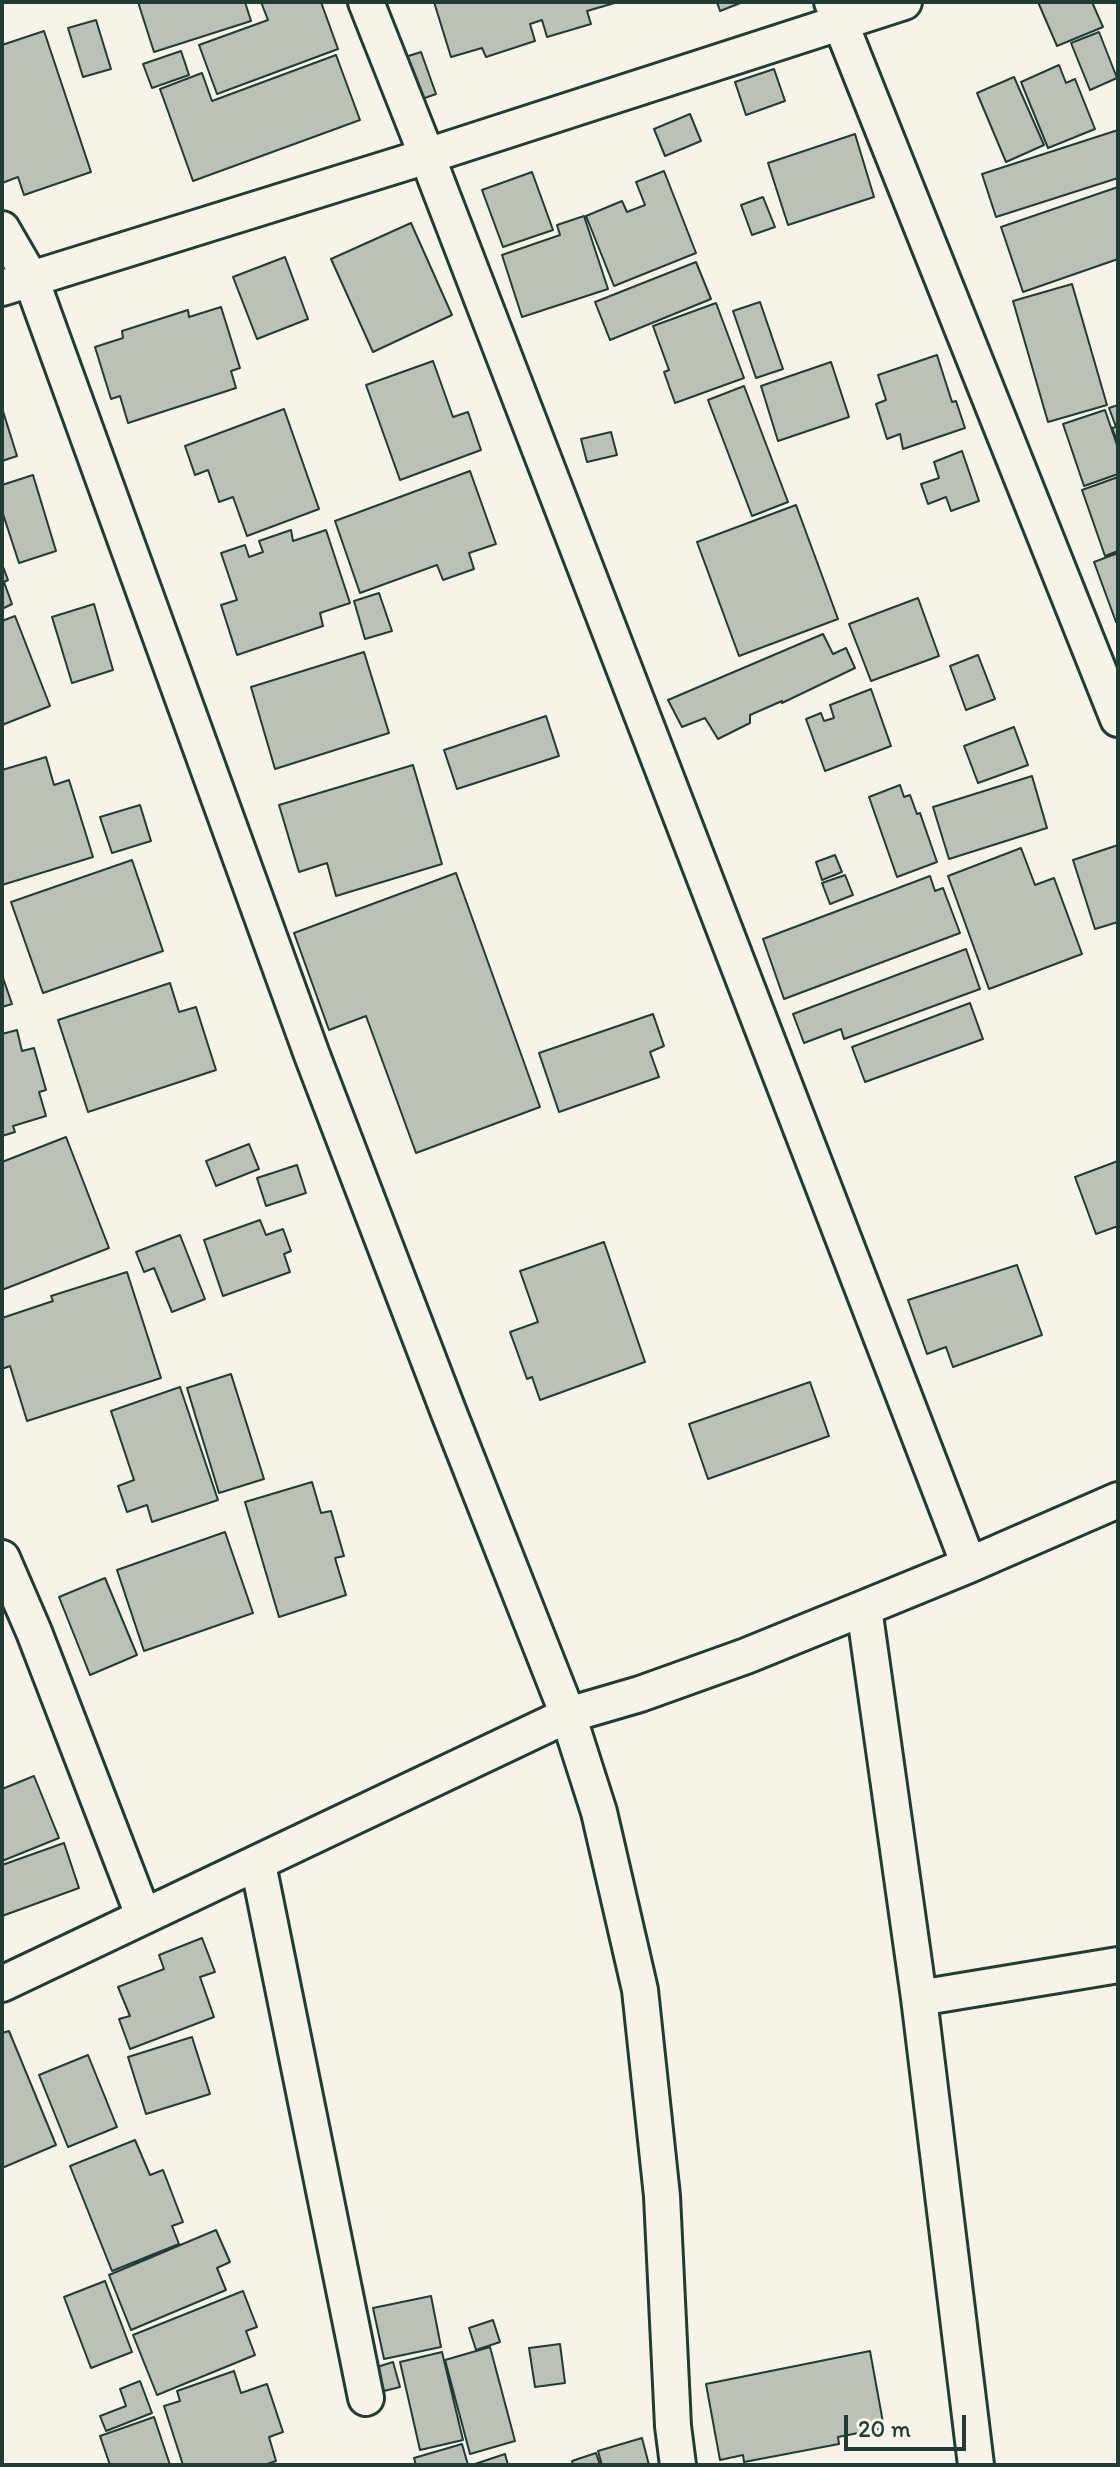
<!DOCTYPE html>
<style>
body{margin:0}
#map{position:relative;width:1120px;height:2467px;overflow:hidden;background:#f7f3e8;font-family:Itim,sans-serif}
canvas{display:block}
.frame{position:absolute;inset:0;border:4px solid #1f3d34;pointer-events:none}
.scale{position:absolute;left:844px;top:2415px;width:122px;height:36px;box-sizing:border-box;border:4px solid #1f3d34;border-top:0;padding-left:10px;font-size:24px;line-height:28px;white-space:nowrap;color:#1f3d34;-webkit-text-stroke:6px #f7f3e8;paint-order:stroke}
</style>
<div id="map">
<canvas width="1120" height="2467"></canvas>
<div class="frame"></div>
<div class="scale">20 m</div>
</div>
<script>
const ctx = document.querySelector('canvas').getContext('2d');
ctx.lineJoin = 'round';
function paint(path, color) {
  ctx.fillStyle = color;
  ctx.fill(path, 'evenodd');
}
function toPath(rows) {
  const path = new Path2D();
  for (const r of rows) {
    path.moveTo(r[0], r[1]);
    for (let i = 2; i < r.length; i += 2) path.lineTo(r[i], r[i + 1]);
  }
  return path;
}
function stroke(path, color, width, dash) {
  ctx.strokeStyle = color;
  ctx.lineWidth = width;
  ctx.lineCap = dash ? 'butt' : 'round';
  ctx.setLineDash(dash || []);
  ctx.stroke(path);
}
const building = toPath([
 [138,2,245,2,251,21,154,52,138,2],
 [261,2,321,2,338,49,217,94,199,45,268,20,261,2],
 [434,2,618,2,587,11,591,24,547,37,542,20,530,24,535,41,486,57,482,48,451,57,434,2],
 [717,2,743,2,720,11,717,2],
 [1038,2,1092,2,1103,27,1057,46,1038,2],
 [96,20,111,69,83,77,68,28,96,20],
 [44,31,91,172,24,195,18,177,2,183,2,45,44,31],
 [1099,32,1117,78,1090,90,1071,43,1099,32],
 [181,51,189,75,152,88,143,64,181,51],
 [421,52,436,94,411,103,396,60,421,52],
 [336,55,360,120,193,181,160,89,202,73,212,101,336,55],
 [1059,65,1066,83,1075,79,1095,129,1048,148,1021,82,1059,65],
 [774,69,785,101,746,115,735,82,774,69],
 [1014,77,1044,145,1006,162,977,93,1014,77],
 [690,114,701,141,665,156,654,129,690,114],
 [1118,130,1118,178,996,217,982,174,1118,130],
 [855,134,874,197,788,225,768,163,855,134],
 [664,171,696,253,614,286,586,216,622,201,627,212,645,205,636,182,664,171],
 [532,172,553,230,503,247,482,190,532,172],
 [1118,187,1118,259,1023,292,1001,227,1118,187],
 [763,197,775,227,752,235,741,205,763,197],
 [584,216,608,289,522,317,502,255,560,235,557,225,584,216],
 [411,223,452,315,373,352,331,259,411,223],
 [285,257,308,319,257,339,233,277,285,257],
 [696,262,711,299,610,340,595,302,696,262],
 [1072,284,1107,405,1048,422,1013,301,1072,284],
 [760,302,783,369,756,378,733,311,760,302],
 [716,303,744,378,675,403,664,372,669,370,653,326,716,303],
 [221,307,240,368,231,371,236,388,128,423,120,396,111,399,95,347,123,338,122,331,188,310,189,317,221,307],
 [937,355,952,402,956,401,965,428,903,449,900,434,887,439,876,404,886,400,878,375,937,355],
 [433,361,453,417,468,412,481,450,400,480,366,385,433,361],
 [831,362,849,417,778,441,761,386,831,362],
 [744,386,788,502,752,516,708,400,744,386],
 [1118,405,1118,443,1112,428,1116,427,1109,408,1118,405],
 [2,408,17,456,2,461,2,408],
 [284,409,319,509,247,536,233,497,219,502,208,470,195,475,185,446,284,409],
 [1105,410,1118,448,1118,474,1084,486,1063,424,1105,410],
 [611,432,617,455,587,462,581,439,611,432],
 [962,451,979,501,951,511,946,497,928,504,921,484,939,478,934,462,962,451],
 [470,471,496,544,469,553,474,569,443,580,437,565,360,593,335,521,470,471],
 [33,475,56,551,19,563,2,511,2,485,33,475],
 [1118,477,1118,551,1105,556,1082,490,1118,477],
 [796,505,838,619,739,656,697,542,796,505],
 [291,530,293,541,326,530,350,603,320,613,323,626,237,655,221,605,237,600,221,553,245,545,249,557,263,552,259,541,291,530],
 [1118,553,1118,621,1116,622,1094,562,1118,553],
 [2,564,8,580,4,582,12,604,2,609,2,564],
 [379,593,392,631,365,639,354,601,379,593],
 [918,598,939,656,871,681,849,624,918,598],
 [94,604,113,670,72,683,52,617,94,604],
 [15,616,50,706,2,725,2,621,15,616],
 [823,634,833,654,846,648,855,668,782,703,782,701,750,715,750,723,718,739,705,718,682,727,668,700,823,634],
 [364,652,389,733,275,769,251,687,364,652],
 [978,655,995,699,966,710,950,666,978,655],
 [871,689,891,746,825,771,806,719,821,713,824,721,834,718,830,705,871,689],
 [546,716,559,756,457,789,444,750,546,716],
 [1014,727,1028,765,978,783,964,746,1014,727],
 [46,757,54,785,69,780,93,857,2,885,2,770,46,757],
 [413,765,442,864,336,896,327,863,299,872,279,805,413,765],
 [1032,776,1047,828,949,859,933,807,1032,776],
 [900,785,904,797,910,795,917,814,920,813,937,862,897,877,869,797,900,785],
 [140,805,151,841,112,853,100,817,140,805],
 [1118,845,1118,922,1095,929,1073,860,1118,845],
 [1021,848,1035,885,1054,878,1082,954,989,989,948,876,1021,848],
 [835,855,842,872,822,880,816,862,835,855],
 [132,860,163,951,43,993,11,902,132,860],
 [456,873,540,1107,416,1153,366,1016,329,1030,294,933,456,873],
 [845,875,853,895,830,904,822,883,845,875],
 [930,876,935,891,943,888,960,933,784,999,763,939,930,876],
 [966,949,980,989,844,1039,841,1029,804,1043,793,1014,966,949],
 [2,975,12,1004,2,1007,2,975],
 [170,983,179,1012,196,1007,216,1070,88,1112,58,1020,170,983],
 [970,1003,983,1039,865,1082,852,1047,970,1003],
 [653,1014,664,1046,650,1052,659,1077,559,1112,539,1053,653,1014],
 [17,1030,22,1051,34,1048,46,1090,39,1092,46,1116,13,1126,15,1132,2,1136,2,1034,17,1030],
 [66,1137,109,1248,2,1290,2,1162,66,1137],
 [249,1144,259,1169,216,1186,206,1161,249,1144],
 [1118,1161,1118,1226,1096,1234,1075,1177,1118,1161],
 [297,1165,306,1193,266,1206,257,1178,297,1165],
 [260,1220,266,1235,283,1229,291,1251,284,1254,290,1272,223,1296,204,1240,260,1220],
 [180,1235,205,1299,172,1312,154,1268,144,1272,136,1252,180,1235],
 [604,1242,645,1362,540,1400,532,1377,527,1379,510,1332,538,1322,520,1271,604,1242],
 [1017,1265,1042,1335,953,1367,946,1347,927,1354,908,1300,1017,1265],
 [127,1272,161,1378,27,1421,10,1366,2,1369,2,1318,53,1301,51,1296,127,1272],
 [231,1374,264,1479,219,1493,187,1388,231,1374],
 [810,1382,829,1436,708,1479,689,1424,810,1382],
 [180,1387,218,1500,152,1522,147,1505,127,1512,118,1486,134,1480,111,1411,180,1387],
 [312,1482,321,1513,331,1511,344,1556,335,1558,346,1595,279,1617,245,1502,312,1482],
 [225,1532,253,1613,144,1651,117,1570,225,1532],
 [105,1578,137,1655,90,1675,59,1597,105,1578],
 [34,1776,59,1838,2,1861,2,1789,34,1776],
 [64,1843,79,1888,2,1916,2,1865,64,1843],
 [202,1938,215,1972,200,1977,214,2017,130,2049,119,2019,130,2016,118,1987,164,1969,159,1955,202,1938],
 [9,2031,56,2145,2,2168,2,2033,9,2031],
 [192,2037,210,2094,146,2114,128,2057,192,2037],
 [88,2055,117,2127,68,2147,39,2075,88,2055],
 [135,2140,150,2175,163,2170,183,2222,172,2226,179,2244,112,2271,70,2166,135,2140],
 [216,2230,230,2262,217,2268,226,2290,131,2330,109,2275,216,2230],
 [105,2281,132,2352,91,2368,64,2297,105,2281],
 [243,2291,257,2327,246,2331,255,2355,157,2395,133,2335,243,2291],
 [431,2296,441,2347,384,2359,373,2308,431,2296],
 [493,2320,500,2342,476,2350,469,2328,493,2320],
 [560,2344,565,2383,535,2387,529,2348,560,2344],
 [490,2347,515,2441,470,2454,445,2360,490,2347],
 [870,2351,884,2428,838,2437,839,2444,744,2462,743,2455,720,2460,706,2384,870,2351],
 [442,2352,463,2440,420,2450,400,2362,442,2352],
 [393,2362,400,2387,384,2391,377,2367,393,2362],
 [234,2371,241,2393,267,2384,283,2432,269,2437,276,2461,264,2465,183,2465,164,2406,180,2401,177,2391,234,2371],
 [140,2381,152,2413,106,2431,100,2416,126,2406,120,2389,140,2381],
 [154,2417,170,2465,110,2465,100,2436,154,2417],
 [642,2438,649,2465,602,2465,598,2451,642,2438],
 [462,2444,468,2465,416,2465,414,2458,462,2444],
 [596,2453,600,2465,573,2465,572,2461,596,2453],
 [505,2454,508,2465,475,2465,475,2464,505,2454]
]);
paint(building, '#bbc1b6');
stroke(building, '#1f3d34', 2);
const minor = toPath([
 [366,2,427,156,969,1565,864,1608,919,1998,976,2465],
 [832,2,1118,719],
 [2,229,31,279,312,1055,449,1413,568,1715,599,1812,640,1990,662,2196,673,2426,678,2465],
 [2,288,427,156,904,2],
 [2,1558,34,1632,143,1915],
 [969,1565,1118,1500],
 [258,1864,366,2398],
 [2,1984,568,1715,640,1694,746,1656,864,1608],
 [919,1998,1118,1965]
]);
stroke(minor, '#1f3d34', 40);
stroke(minor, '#f7f3e8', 34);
</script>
